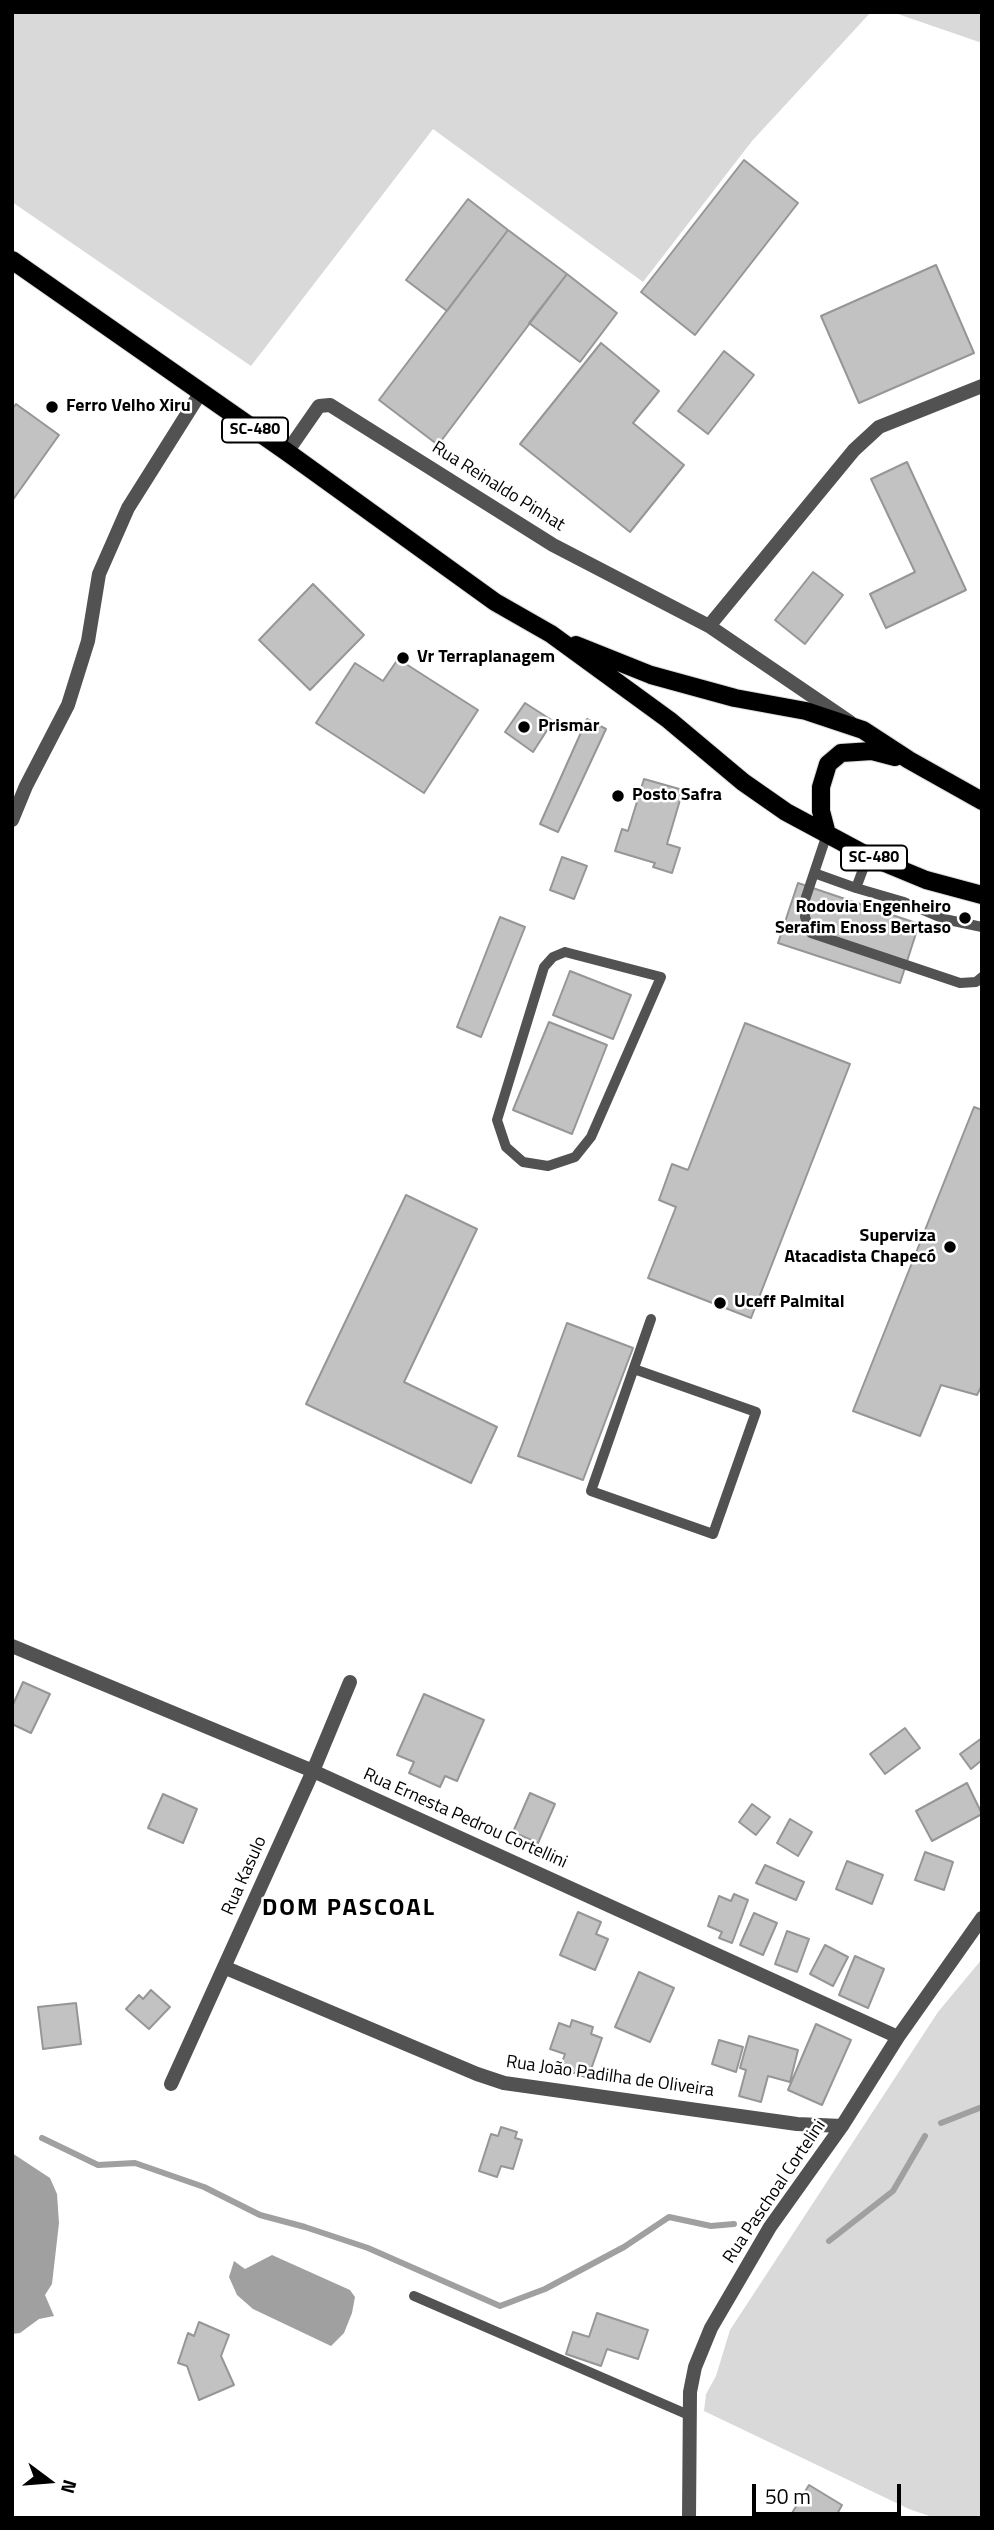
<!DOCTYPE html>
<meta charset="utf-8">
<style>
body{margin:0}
#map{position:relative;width:994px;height:2530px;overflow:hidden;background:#fff;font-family:"Titillium Web",sans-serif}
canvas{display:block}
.frame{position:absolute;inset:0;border:14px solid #000;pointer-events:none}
.north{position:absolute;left:14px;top:2446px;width:70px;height:70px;-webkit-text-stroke:5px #fff;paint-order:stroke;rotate:106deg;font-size:19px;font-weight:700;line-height:28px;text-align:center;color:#000}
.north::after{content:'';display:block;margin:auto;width:24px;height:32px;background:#000;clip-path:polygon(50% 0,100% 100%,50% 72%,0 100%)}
.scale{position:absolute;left:752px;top:2484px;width:149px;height:32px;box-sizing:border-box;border:4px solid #000;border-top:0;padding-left:9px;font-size:21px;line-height:24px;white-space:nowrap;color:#000;-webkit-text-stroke:5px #fff;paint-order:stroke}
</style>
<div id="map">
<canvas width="994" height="2530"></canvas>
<div class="frame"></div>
<div class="north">N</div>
<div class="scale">50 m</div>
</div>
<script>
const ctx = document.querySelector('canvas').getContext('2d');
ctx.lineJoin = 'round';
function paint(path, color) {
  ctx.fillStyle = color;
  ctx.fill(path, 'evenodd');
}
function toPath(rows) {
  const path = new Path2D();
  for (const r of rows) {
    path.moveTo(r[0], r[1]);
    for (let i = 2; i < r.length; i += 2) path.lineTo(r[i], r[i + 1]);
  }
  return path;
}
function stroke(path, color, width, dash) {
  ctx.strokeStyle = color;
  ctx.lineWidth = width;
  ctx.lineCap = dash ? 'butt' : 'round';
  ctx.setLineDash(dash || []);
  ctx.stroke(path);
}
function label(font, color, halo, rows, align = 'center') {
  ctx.font = font + ' "Titillium Web",sans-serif';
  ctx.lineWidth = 5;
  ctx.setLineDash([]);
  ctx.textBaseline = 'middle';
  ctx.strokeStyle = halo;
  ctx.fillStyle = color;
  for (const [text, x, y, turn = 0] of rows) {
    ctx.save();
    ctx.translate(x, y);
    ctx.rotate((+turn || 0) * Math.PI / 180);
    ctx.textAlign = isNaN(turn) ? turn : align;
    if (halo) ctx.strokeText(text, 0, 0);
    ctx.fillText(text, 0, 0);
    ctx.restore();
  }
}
paint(toPath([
 [12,12,871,12,752,141,643,282,433,129,251,366,12,202],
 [892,12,982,12,982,43],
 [982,1959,982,2518,935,2518,909,2509,704,2411,706,2394,716,2376,730,2330,938,2012]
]), '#d9d9d9');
paint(toPath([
 [12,2153,50,2178,57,2194,59,2223,52,2284,45,2295,54,2316,39,2319,20,2333,12,2334],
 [272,2255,350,2290,355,2297,352,2313,344,2333,331,2346,253,2309,237,2295,229,2277,234,2261,245,2269]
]), '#a0a0a0');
stroke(toPath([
 [941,2123,982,2107],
 [42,2138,98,2165,135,2163,204,2187,260,2215,305,2227,368,2248,500,2306,545,2289,624,2247,669,2217,711,2226,734,2224],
 [829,2241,893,2191,925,2136]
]), '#a0a0a0', 6);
const building = toPath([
 [744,160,798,203,695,335,641,292,744,160],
 [468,199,508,230,447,311,406,280,468,199],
 [508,230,567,274,438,445,379,400,508,230],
 [936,265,974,353,859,403,821,316,936,265],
 [567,274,617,313,580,362,529,323,567,274],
 [601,343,659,391,633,423,684,465,630,532,520,444,601,343],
 [724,351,754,375,708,434,678,411,724,351],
 [16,404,59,435,12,501,12,409,16,404],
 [907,462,966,590,886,628,870,594,915,572,871,479,907,462],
 [813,572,843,595,805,644,775,620,813,572],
 [313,584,364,635,310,690,259,640,313,584],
 [398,659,478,710,424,793,316,723,355,663,383,681,398,659],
 [525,703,553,721,533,752,505,732,525,703],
 [587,719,606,729,558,832,540,824,587,719],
 [644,779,683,790,667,844,680,848,672,873,653,867,655,863,615,851,622,829,628,831,644,779],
 [562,857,587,866,574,899,550,890,562,857],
 [798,883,919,924,900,983,778,943,798,883],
 [500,917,525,927,481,1037,457,1027,500,917],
 [570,971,631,995,613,1039,553,1015,570,971],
 [549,1022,607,1045,572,1134,513,1110,549,1022],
 [745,1023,850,1064,751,1318,648,1278,676,1207,659,1200,672,1164,688,1170,745,1023],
 [974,1107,982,1110,982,1385,977,1395,941,1385,920,1436,853,1411,974,1107],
 [406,1195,477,1229,404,1382,497,1427,471,1483,306,1404,406,1195],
 [567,1323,633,1348,583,1480,518,1456,567,1323],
 [23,1682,50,1694,31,1733,12,1724,12,1707,23,1682],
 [424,1694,484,1720,457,1781,445,1776,440,1787,409,1773,414,1762,397,1755,424,1694],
 [905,1728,920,1748,885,1774,870,1754,905,1728],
 [982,1738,982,1760,971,1769,960,1754,982,1738],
 [967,1783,982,1814,932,1841,916,1811,967,1783],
 [530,1793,555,1804,538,1843,513,1832,530,1793],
 [163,1794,197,1809,183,1843,148,1828,163,1794],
 [752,1804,770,1817,756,1835,739,1822,752,1804],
 [790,1819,812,1832,798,1856,777,1843,790,1819],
 [925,1852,953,1862,944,1890,915,1880,925,1852],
 [847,1861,883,1875,872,1904,836,1889,847,1861],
 [765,1865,804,1882,796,1900,756,1883,765,1865],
 [734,1894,748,1900,732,1943,719,1938,722,1932,708,1926,719,1896,731,1901,734,1894],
 [578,1912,601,1922,596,1934,608,1939,595,1970,560,1955,578,1912],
 [754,1913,777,1923,763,1955,740,1945,754,1913],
 [787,1931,809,1939,797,1972,775,1964,787,1931],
 [825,1945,848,1957,833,1986,810,1974,825,1945],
 [855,1956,884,1969,868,2008,839,1995,855,1956],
 [639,1972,674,1988,650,2042,615,2027,639,1972],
 [151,1990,170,2007,149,2029,126,2009,139,1995,143,1999,151,1990],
 [76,2003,81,2044,43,2049,38,2007,76,2003],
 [572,2020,593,2027,591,2034,602,2038,588,2078,560,2068,565,2054,550,2049,559,2023,570,2027,572,2020],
 [816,2024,851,2040,822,2105,788,2090,816,2024],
 [749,2036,798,2050,790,2082,768,2076,761,2102,739,2096,746,2070,740,2068,749,2036],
 [719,2040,743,2047,736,2072,712,2064,719,2040],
 [501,2127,517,2132,515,2138,522,2140,513,2169,501,2166,497,2177,479,2171,491,2134,498,2136,501,2127],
 [597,2313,648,2330,638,2359,607,2349,601,2366,566,2354,573,2332,589,2337,597,2313],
 [199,2322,229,2335,221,2356,234,2385,199,2400,187,2366,178,2363,188,2333,194,2336,199,2322],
 [809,2485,842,2505,835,2518,789,2518,809,2485]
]);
paint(building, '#c2c2c2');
stroke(building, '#969696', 2);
const primary = toPath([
 [12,260,287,452,495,602,551,634,669,720,743,782,786,812,868,856,926,880,982,895],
 [576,645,651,675,735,698,806,711,863,730,909,760,982,801],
 [827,834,821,811,821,787,828,764,841,753,872,751,895,757]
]);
stroke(primary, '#dbdbdb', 20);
stroke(toPath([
 [827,834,805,900,805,917,811,933,960,983,976,982,982,977],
 [868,856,856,888,904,902,944,919,982,927],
 [814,873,856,888],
 [565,952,661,977,591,1137,575,1157,548,1166,523,1162,506,1147,497,1120,544,967,553,957,565,952],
 [634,1369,756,1412,713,1534,591,1491,651,1319],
 [414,2296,691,2416]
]), '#525252', 10);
stroke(toPath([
 [287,452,319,406,330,405,553,545,709,626,850,722],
 [709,626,854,450,879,427,982,386],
 [12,820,26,786,68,705,88,641,99,574,128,508,201,392],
 [12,1646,313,1771,898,2037],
 [226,1968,477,2074,504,2083,797,2124,842,2126],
 [171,2084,313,1771,350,1682],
 [689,2518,690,2392,695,2367,711,2328,770,2227,842,2126,898,2037,982,1918]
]), '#525252', 14);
stroke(primary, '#000', 18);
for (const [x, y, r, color] of [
 [52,407,7,"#000"],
 [403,658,7,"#000"],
 [524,727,7,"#000"],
 [618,796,7,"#000"],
 [965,918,7,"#000"],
 [950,1247,7,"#000"],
 [720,1303,7,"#000"]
]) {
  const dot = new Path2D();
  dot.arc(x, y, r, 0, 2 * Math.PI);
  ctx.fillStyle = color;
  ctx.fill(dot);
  stroke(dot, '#fff', 2.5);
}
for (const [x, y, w] of [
 [255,430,66],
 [874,858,66]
]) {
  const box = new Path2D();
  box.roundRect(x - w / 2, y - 12.5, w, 25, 5);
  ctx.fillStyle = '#fff';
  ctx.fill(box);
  stroke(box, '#000', 2);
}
label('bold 16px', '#000', null, [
 ["SC-480",255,430],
 ["SC-480",874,858]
]);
label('bold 18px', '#000', '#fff', [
 ["Ferro Velho Xiru",66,407],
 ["Vr Terraplanagem",417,658],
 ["Prismar",538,727],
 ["Posto Safra",632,796],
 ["Rodovia Engenheiro",951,908,"right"],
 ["Serafim Enoss Bertaso",951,929,"right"],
 ["Superviza",936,1237,"right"],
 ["Atacadista Chapecó",936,1258,"right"],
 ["Uceff Palmital",734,1303]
], 'left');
label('18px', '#000', '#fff', [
 ["Rua Reinaldo Pinhat",498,487,32],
 ["Rua Ernesta Pedrou Cortellini",465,1819,24],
 ["Rua Kasulo",245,1876,-66],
 ["Rua João Padilha de Oliveira",610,2077,8],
 ["Rua Paschoal Cortelini",775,2192,-56]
]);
ctx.letterSpacing = '2px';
label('bold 24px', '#000', '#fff', [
 ["DOM PASCOAL",349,1909]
]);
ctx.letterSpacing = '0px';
</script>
